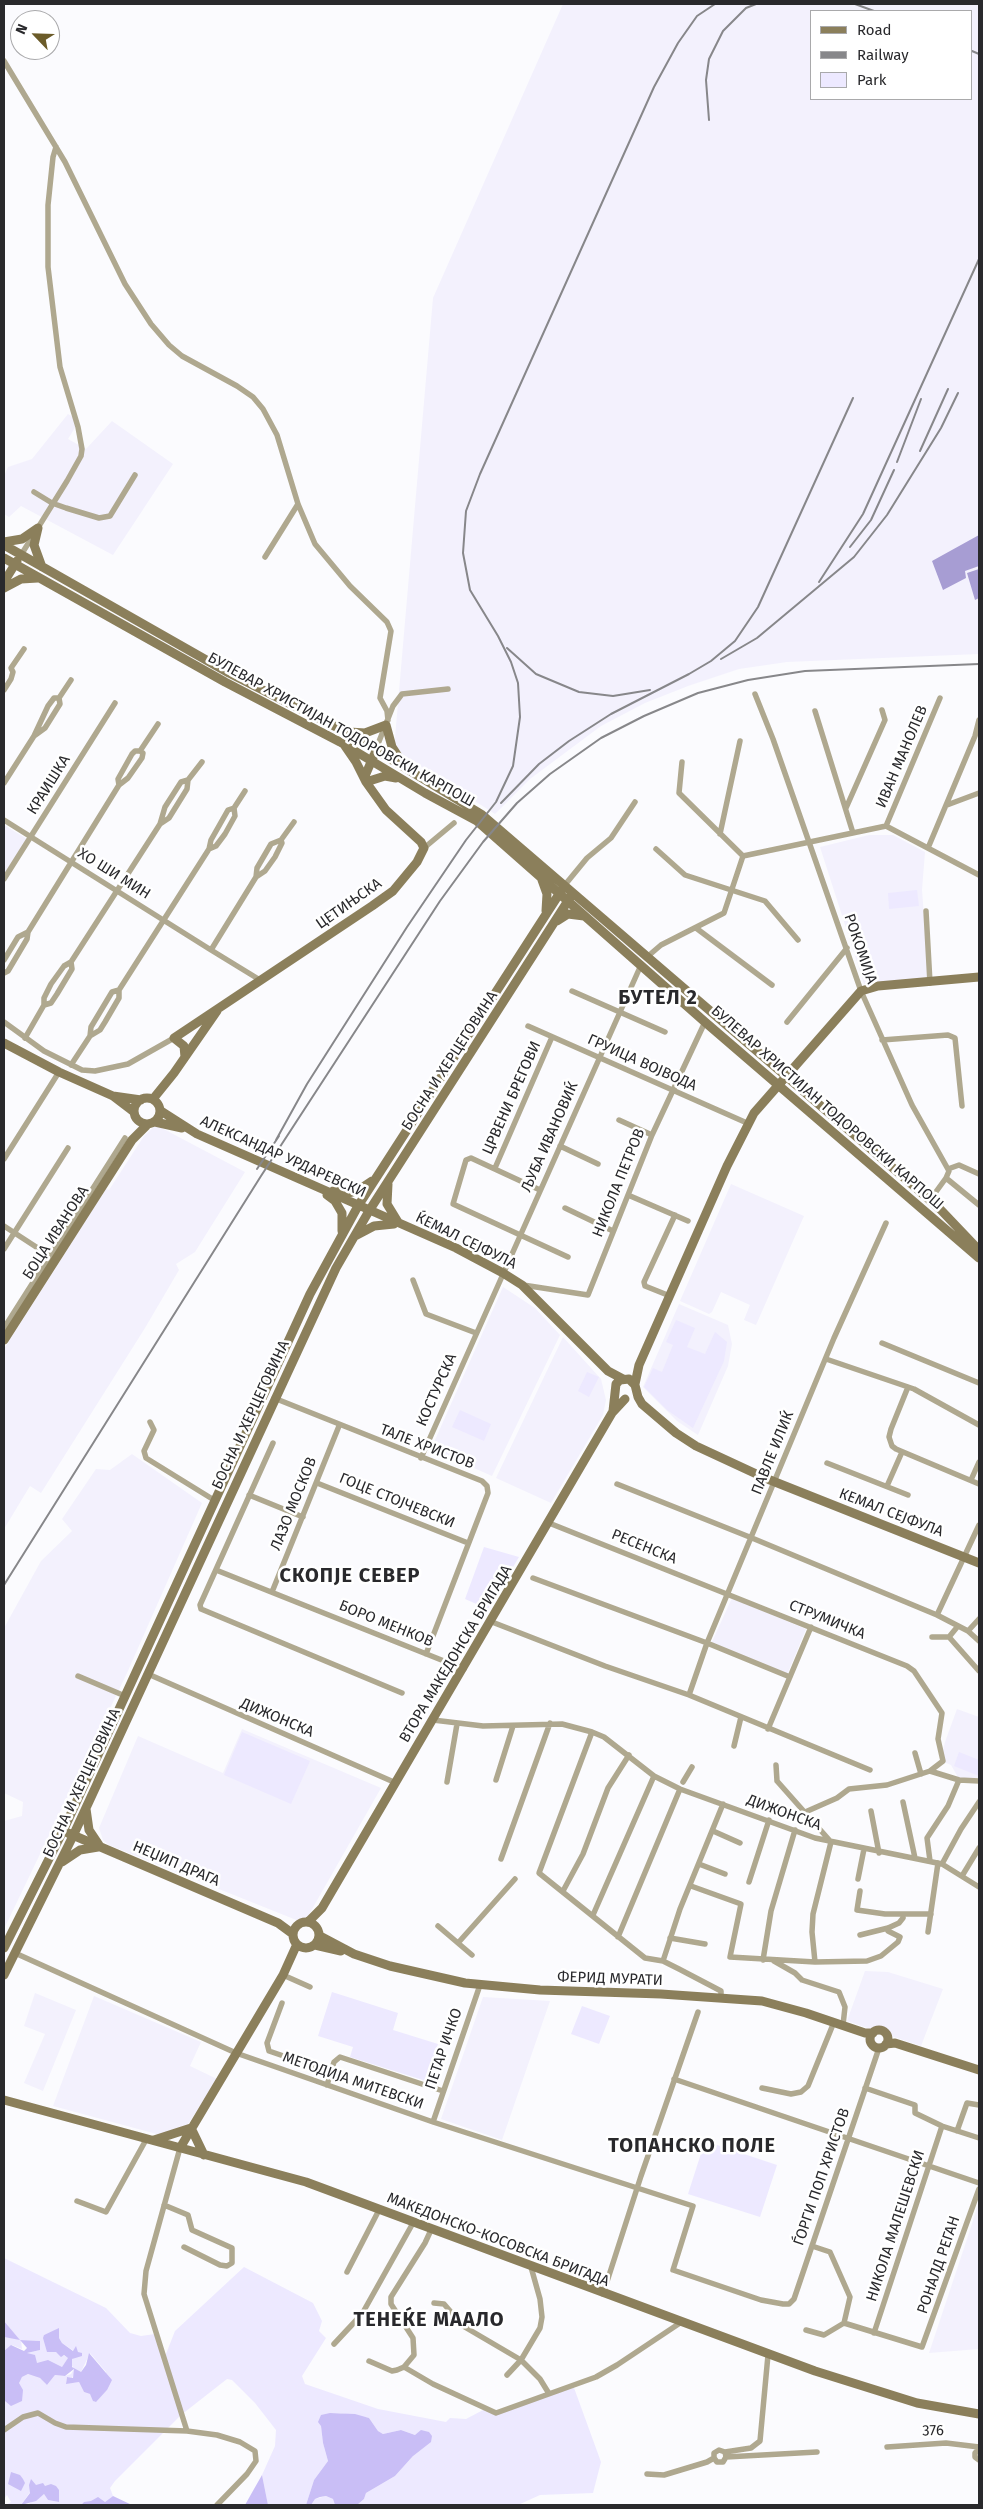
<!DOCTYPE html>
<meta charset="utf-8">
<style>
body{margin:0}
#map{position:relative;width:983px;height:2509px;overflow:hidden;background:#fbfbfe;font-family:"Fira Sans",sans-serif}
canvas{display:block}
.frame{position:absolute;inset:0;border:5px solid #29292c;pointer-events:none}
.legend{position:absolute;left:810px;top:10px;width:162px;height:90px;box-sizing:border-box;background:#fff;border:1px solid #a9a9ab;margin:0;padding:6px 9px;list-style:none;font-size:15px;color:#29292c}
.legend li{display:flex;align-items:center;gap:10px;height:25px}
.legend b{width:25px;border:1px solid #a9a9ab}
.north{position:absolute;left:10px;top:10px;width:50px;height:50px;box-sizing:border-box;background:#fff;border:1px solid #a9a9ab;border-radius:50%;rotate:294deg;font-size:14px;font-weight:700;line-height:20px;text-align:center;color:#29292c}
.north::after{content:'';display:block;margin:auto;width:18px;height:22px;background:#6b5b29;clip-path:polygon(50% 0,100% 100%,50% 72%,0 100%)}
</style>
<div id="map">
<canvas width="983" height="2509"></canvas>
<div class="frame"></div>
<ul class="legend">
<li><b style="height:6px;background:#8b7f5b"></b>Road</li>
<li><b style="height:6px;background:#87878a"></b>Railway</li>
<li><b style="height:14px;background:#ede9ff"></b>Park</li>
</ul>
<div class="north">N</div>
</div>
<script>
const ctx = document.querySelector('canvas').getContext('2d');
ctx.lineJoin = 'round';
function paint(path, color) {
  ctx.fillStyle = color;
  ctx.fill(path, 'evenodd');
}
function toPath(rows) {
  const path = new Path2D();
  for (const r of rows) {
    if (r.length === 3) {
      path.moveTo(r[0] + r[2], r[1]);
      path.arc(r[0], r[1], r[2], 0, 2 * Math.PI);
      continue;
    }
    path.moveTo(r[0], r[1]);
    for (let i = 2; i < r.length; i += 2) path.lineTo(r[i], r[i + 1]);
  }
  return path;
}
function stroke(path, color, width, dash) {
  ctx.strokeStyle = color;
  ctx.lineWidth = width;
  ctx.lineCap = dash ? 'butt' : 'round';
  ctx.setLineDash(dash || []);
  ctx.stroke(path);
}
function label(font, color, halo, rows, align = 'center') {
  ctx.font = font + ' "Fira Sans",sans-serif';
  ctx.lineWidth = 5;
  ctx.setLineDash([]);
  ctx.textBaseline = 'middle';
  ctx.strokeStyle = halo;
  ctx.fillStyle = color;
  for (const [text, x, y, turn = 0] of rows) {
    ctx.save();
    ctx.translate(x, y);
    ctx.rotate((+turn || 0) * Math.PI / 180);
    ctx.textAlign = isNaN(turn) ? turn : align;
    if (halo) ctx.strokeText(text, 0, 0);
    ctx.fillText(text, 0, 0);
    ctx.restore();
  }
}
paint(toPath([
 [563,4,979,4,979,654,787,662,739,669,688,686,645,703,601,726,530,779,495,814,394,749,433,298],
 [812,11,972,11,972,99,812,99],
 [68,414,79,421,68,439,86,449,112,421,173,464,113,555,21,506,9,517,4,514,4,476,8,467,32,459],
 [4,825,27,839,4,875],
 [869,835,893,835,925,852,922,890,929,980,864,984,820,847],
 [156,1125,245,1172,195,1252,176,1264,179,1270,145,1328,41,1493,30,1486,4,1529,4,1349,106,1189,109,1190,144,1136],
 [731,1184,804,1216,756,1325,744,1320,750,1305,721,1292,712,1312,709,1314,680,1301],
 [503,1287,535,1308,560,1335,492,1476,431,1449],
 [679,1304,728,1325,732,1344,728,1366,698,1435,677,1421,643,1387],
 [563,1337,601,1379,606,1400,603,1415,551,1503,496,1478],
 [132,1454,202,1503,127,1673,4,1929,4,1821,22,1816,23,1802,4,1793,4,1628,41,1561,72,1531,62,1519,96,1469,110,1470],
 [732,1598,806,1629,787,1675,711,1644],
 [957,1709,979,1717,979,1778,959,1779,951,1765,944,1762,942,1754,945,1742],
 [242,1729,381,1788,307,1918,299,1921,109,1845,103,1840,99,1828,138,1736,223,1773],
 [865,1971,888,1972,943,1989,921,2046,847,2021],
 [35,1993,76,2010,43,2091,24,2083,45,2034,24,2026],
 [94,1996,201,2042,190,2066,217,2079,185,2129,164,2136,53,2106],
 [483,1997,550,2001,502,2140,441,2119],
 [979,2201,979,2349,929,2353,971,2227]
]), '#f3f1fd');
paint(toPath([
 [917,890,919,906,889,909,888,893],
 [676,1320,695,1328,687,1347,705,1354,715,1332,727,1342,724,1361,693,1428,667,1410,644,1387,653,1368,662,1372,673,1345,666,1342],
 [587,1372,599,1377,589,1397,578,1391],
 [460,1410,491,1424,484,1441,452,1427],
 [484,1547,519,1557,488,1609,465,1599],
 [242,1732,310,1761,291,1804,224,1775],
 [959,1752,979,1760,979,1776,954,1766],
 [332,1992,398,2013,393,2030,438,2044,426,2081,350,2057,353,2047,318,2036],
 [582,2006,610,2016,599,2044,571,2034],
 [705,2141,777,2165,760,2217,688,2194],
 [4,2258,106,2308,130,2333,141,2336,155,2334,164,2359,175,2331,244,2267,313,2303,322,2321,319,2331,326,2338,302,2376,305,2384,378,2409,446,2422,450,2418,466,2419,485,2409,493,2412,573,2385,601,2462,593,2493,540,2495,518,2505,357,2505,364,2499,366,2493,395,2476,413,2456,415,2435,401,2430,383,2434,378,2431,369,2418,340,2413,330,2413,321,2425,323,2443,328,2461,314,2480,306,2505,268,2505,262,2475,275,2446,276,2430,255,2403,232,2380,227,2379,181,2415,115,2481,110,2488,113,2496,105,2502,84,2502,81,2505,27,2505,44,2494,48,2500,59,2502,59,2490,40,2485,35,2485,21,2505,6,2505,11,2502,7,2495,4,2499,4,2383,5,2401,22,2377,28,2374,40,2378,47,2385,55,2375,65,2376,71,2374,74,2369,71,2364,72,2359,82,2353,78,2353,76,2347,74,2351,62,2343,59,2338,59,2329,44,2335,56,2352,69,2358,62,2367,36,2364,27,2353,40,2350,40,2341,21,2340,22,2349,12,2345,4,2351,4,2337,19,2339,4,2321],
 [90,2353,106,2372,107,2390,95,2402,90,2394,84,2392,79,2382,66,2383,67,2377,72,2378,74,2374,81,2372],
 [326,2496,333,2499,335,2505,311,2505,315,2499]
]), '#ede9ff');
paint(toPath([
 [4,2321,20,2340,40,2341,40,2350,27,2353,35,2355,37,2363,48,2360,62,2367,68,2358,64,2355,61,2357,56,2352,47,2352,43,2338,44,2335,59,2328,59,2338,62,2343,73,2351,76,2346,78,2352,82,2353,82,2356,72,2359,72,2367,81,2372,86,2365,89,2353,112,2380,107,2390,96,2402,93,2401,90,2394,84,2392,79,2382,66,2384,67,2377,73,2378,74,2369,65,2376,55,2375,47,2385,40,2378,28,2374,22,2377,19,2383,23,2390,22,2401,11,2406,5,2401,4,2351,11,2345,24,2351,27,2348,20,2340,4,2337,4,2341],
 [330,2413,355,2414,369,2418,378,2431,383,2434,401,2430,415,2435,421,2430,429,2432,432,2436,431,2442,413,2456,395,2476,366,2493,364,2499,357,2505,335,2505,333,2499,326,2496,320,2497,315,2499,311,2505,306,2505,314,2480,328,2461,323,2443,321,2426,318,2422,321,2415],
 [11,2472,20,2475,23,2479,25,2483,21,2491,8,2484],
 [262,2475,268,2505,245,2505,254,2489],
 [31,2479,36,2485,43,2483,45,2486,51,2484,56,2486,59,2490,59,2502,48,2500,44,2494,36,2501,21,2505,30,2493,29,2485],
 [113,2496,132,2505,81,2505,84,2502,91,2501,98,2497,105,2502]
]), '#c9bef6');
paint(toPath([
 [979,535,979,566,965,571,966,578,943,590,932,561],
 [979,569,979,598,975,600,967,573]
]), '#a79dd3');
stroke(toPath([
 [4,61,65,162,125,284,151,324,169,345,182,356,237,386,253,397,263,409,277,435,298,504,315,544,350,586,387,622,391,631,380,698,387,711,388,720],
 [34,492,52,503,66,508,99,518,110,516,135,475],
 [21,555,67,481,81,456,82,449,78,427,60,367,48,267,48,205,53,157,56,147],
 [265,557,298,504],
 [4,690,11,679,13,672,11,668,24,649],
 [755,694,773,739,861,991,912,1105,949,1171,946,1178,930,1200],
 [815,711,853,833],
 [34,736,48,706,54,698,59,698],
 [376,749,393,706,402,694,448,689],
 [140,751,158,724],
 [682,762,679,793,743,856],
 [4,783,34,736,45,728,60,704,59,698,71,680],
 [947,805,979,793],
 [846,808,885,720,882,710],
 [4,820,211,950,256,877,265,871,275,857,282,843,281,840,294,822],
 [160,824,165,807,181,782,188,780],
 [886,826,940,698],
 [720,834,740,741],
 [424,848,454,823],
 [928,848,975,736,979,720],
 [209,849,211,840,228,810,234,808],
 [656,849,685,875,765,901,798,940],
 [743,856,886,826,979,875],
 [256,877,257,868,271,844,281,840],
 [4,879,115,703],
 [564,886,587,858,611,838,635,802],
 [926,911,930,983],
 [696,928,772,985],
 [211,950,260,980],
 [647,957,661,945,724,913,743,856],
 [4,960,18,937,28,932],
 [4,973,8,971,27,939,28,932,119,785,128,778,142,758,143,753,140,751,135,751,132,754,118,779,119,785],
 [572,991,665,1032],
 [44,1005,44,998,51,984,64,966,71,962],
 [4,1022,44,1051,82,1070,95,1071,128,1064,174,1038],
 [787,1022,847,948],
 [528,1026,747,1123],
 [90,1036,91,1027,112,992,119,990],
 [25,1038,44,1005,51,1003,57,994,72,969,71,962,160,824,169,818,187,789,188,780,202,762],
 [882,1040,948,1035,955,1038,962,1106],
 [71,1065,90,1036,100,1030,105,1022,119,998,119,990,209,849,216,846,225,834,235,816,234,808,245,791],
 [619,1120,652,1135],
 [560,1146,598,1164],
 [4,1159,59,1072],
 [495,1168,552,1037],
 [948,1169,959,1165,979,1174],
 [946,1178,979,1205],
 [540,1190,471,1158,466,1160,453,1204,568,1257],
 [628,1195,688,1221],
 [565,1208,613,1231],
 [4,1226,50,1256],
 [4,1249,68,1148],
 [413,1280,426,1314,476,1333],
 [523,1285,588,1295,652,1135,705,1022],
 [670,1296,645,1286,644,1282,675,1215],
 [4,1328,125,1138],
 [882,1343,979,1383],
 [826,1359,914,1389,979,1425],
 [908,1387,891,1429,889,1437,892,1446,896,1449,979,1484],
 [274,1398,482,1481,487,1486,488,1493,426,1654],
 [150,1422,154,1430,144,1451,146,1458,214,1500],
 [273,1443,200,1605,201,1609,402,1693],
 [421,1458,641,965],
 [827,1463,908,1495],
 [971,1480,979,1462],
 [317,1483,468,1543],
 [617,1484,752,1538,937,1615,979,1525],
 [887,1486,902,1452],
 [249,1495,303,1517],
 [549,1523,907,1666,914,1671,942,1713,938,1739,943,1761,930,1771],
 [216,1570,464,1669],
 [533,1578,707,1643,790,1677],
 [272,1592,339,1426],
 [937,1615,968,1631,979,1641],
 [492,1622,605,1666,689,1695,870,1770],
 [968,1631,979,1619],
 [932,1637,949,1637,958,1626],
 [949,1637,979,1671],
 [148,1674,396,1783],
 [78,1676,125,1696],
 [689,1695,707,1643,834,1338,886,1223],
 [433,1720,483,1726,562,1724,592,1732,604,1737,654,1776,680,1789,815,1838,942,1864,979,1887],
 [768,1729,811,1627],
 [592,1732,539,1873,645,1958,663,1961,679,1969,721,1991,721,1997],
 [734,1746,741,1717],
 [915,1753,921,1774],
 [776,1765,777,1781,831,1842,813,1914,812,1932,815,1962],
 [930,1771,959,1780,979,1781],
 [496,1780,513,1726],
 [447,1782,457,1724],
 [683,1782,692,1767],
 [903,1802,915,1858],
 [871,1811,879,1853],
 [803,1813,837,1798,849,1789,887,1785,930,1771],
 [713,1831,740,1843],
 [501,1859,550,1723],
 [930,1861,927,1838,948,1806,959,1780],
 [699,1864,725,1874],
 [942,1864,961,1829,979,1802],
 [962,1876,979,1848],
 [858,1879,864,1849],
 [749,1882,769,1820],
 [691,1886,741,1904,730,1957,815,1962,867,1961,881,1956,898,1942,900,1937,888,1931,888,1928],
 [563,1891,583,1854,608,1788,629,1755],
 [860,1891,857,1910,885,1914,931,1914],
 [593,1915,654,1776],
 [438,1926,472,1955],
 [928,1932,938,1863],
 [860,1935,888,1928,899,1923,903,1918],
 [618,1937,680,1789],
 [670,1938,705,1944],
 [458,1943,515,1879],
 [15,1953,236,2053,433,2122,693,2206,673,2270,761,2300,783,2304,789,2304,794,2299,879,2048],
 [763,1960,771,1911,795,1830],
 [663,1961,680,1909,723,1804],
 [774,1961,795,1973,802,1980,839,1992,845,2007,843,2025],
 [283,1975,310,1987],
 [282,2003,267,2043,269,2051,330,2072],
 [674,2079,979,2183],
 [327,2085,334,2062,340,2057,443,2091],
 [762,2088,791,2094,801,2092,808,2086,834,2022],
 [865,2088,915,2105,915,2113,942,2126,979,2138],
 [433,2122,480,1985],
 [957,2131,967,2103,979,2105],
 [180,2148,146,2271,144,2294,187,2431],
 [77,2201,106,2212,147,2138],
 [164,2205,188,2215,192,2230,232,2248,232,2263,227,2266,220,2265,184,2247],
 [347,2272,379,2210],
 [603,2294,641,2176,698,2012],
 [434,2303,444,2304,463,2326,521,2360,540,2379,548,2392],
 [844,2323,922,2347,979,2189],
 [806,2330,824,2335,844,2323,850,2297,830,2252,812,2246],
 [874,2333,942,2126],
 [334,2344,362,2314,413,2223],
 [369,2361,392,2371,397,2370,404,2367,414,2355,413,2338,391,2304,391,2297,425,2243,431,2230],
 [404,2367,433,2384,496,2413,596,2377,617,2365,680,2323],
 [507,2375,521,2360,540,2328,542,2317,540,2299,531,2267],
 [4,2430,23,2417,38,2413,55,2423,66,2427,187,2431,217,2435,240,2442,255,2451,256,2461,247,2474,217,2505],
 [887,2447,946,2443,979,2447],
 [979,2449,975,2453,975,2457,979,2460],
 [725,2452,726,2457,723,2462,717,2462,714,2458,714,2453,719,2450,725,2452,751,2448,760,2441,768,2355],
 [726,2457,817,2452],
 [647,2474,664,2475,707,2462,714,2458]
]), '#afa88f', 5.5);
stroke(toPath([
 [38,528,34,545,42,567],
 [4,542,22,539,38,528],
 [4,545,229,673,346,732,481,814,907,1180,939,1208,979,1250],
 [4,558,225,682,340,742,425,793,477,821,705,1022,979,1258],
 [4,582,17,561],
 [4,588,21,579,38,578],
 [349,732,365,733,386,725,392,747,403,764],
 [345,746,356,762,366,782,385,776,396,778],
 [542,880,547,894,546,911],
 [557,921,568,914,584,916],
 [4,1043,59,1072,113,1096,134,1112],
 [185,1057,184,1046,174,1038,372,906,393,891,417,862,424,848,421,842,386,810,366,782,365,776,374,755],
 [113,1096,141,1100],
 [147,1111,13],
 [153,1099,174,1073,217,1011],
 [161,1111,197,1134,456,1248,503,1273,522,1285,608,1371,623,1379],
 [155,1122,182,1128],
 [388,1184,387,1204,398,1222],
 [333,1191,349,1193,357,1191,372,1181],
 [327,1195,335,1201,342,1213,342,1231],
 [355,1236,374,1226,394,1224],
 [4,1340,132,1140,148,1124],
 [635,1384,639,1365,727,1166,754,1113,861,991,878,986,979,977],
 [613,1411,616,1384,620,1380,629,1379,635,1385,638,1397,642,1404,676,1433,696,1446,765,1478,979,1563],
 [86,1809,89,1830,99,1845],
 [68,1833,278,1923,293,1934],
 [62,1862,80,1850,98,1847],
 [306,1935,13],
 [308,1922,322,1908,612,1413,625,1399],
 [320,1936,354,1954,390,1966,465,1983,540,1990,661,1994,762,2001,806,2013,865,2033,873,2033],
 [315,1945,341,1951],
 [4,1948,63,1831,310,1294,358,1206,563,888],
 [4,1975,73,1836,336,1268,369,1211,573,893],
 [879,2039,9],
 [886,2044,895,2043,979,2070],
 [4,2100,306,2182,815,2371,917,2403,979,2414],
 [191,2128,204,2155],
 [154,2140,191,2128],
 [180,2148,283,1975,297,1944]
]), '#8b7f5b', 9);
stroke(toPath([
 [855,4,874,11],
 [972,51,979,54],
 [709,120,706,80,709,59,723,31,746,8,756,4],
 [920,451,948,389],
 [897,462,921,399],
 [850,547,871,520,894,470],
 [819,582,863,514,979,259],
 [507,648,536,674,579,692,613,696,650,690],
 [721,659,757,638,854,557,887,515,941,428,958,393],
 [501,803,539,764,569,741,611,714,689,674,711,661,735,641,758,607,853,398],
 [276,1140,307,1084,407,927,466,840,496,802,513,766,520,717,518,683,511,662,498,636,470,590,463,553,466,511,480,474,654,87,678,43,697,16,715,4],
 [257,1169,279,1136],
 [4,1585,261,1176,440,901,483,842,517,803,550,774,601,738,644,716,698,693,748,680,805,671,979,664]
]), '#87878a', 2);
label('15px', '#29292c', '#fff', [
 ["БУЛЕВАР ХРИСТИЈАН ТОДОРОВСКИ КАРПОШ",341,730,29],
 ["ИВАН МАНОЛЕВ",902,757,-67],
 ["КРАИШКА",49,785,-58],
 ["ХО ШИ МИН",114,874,32],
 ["ЦЕТИЊСКА",349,904,-35],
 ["РОКОМИЈА",860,949,71],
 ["БОСНА И ХЕРЦЕГОВИНА",450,1061,-57],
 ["ГРУИЦА ВОЈВОДА",642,1063,24],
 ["ЦРВЕНИ БРЕГОВИ",512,1098,-66],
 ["БУЛЕВАР ХРИСТИЈАН ТОДОРОВСКИ КАРПОШ",827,1108,41],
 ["ЉУБА ИВАНОВИЌ",550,1137,-66],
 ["АЛЕКСАНДАР УРДАРЕВСКИ",283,1157,24],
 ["НИКОЛА ПЕТРОВ",619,1183,-68],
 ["БОЦА ИВАНОВА",56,1233,-57],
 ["ЌЕМАЛ СЕЈФУЛА",466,1241,26],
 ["КОСТУРСКА",437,1390,-66],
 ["БОСНА И ХЕРЦЕГОВИНА",251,1415,-65],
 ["ТАЛЕ ХРИСТОВ",427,1447,21],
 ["ПАВЛЕ ИЛИЌ",773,1453,-68],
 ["ГОЦЕ СТОЈЧЕВСКИ",397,1501,22],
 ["ЛАЗО МОСКОВ",294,1504,-68],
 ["КЕМАЛ СЕЈФУЛА",891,1513,21],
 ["РЕСЕНСКА",644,1547,22],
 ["СТРУМИЧКА",827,1620,22],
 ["БОРО МЕНКОВ",386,1624,22],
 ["ВТОРА МАКЕДОНСКА БРИГАДА",456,1654,-59],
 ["ДИЖОНСКА",277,1718,23],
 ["БОСНА И ХЕРЦЕГОВИНА",82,1783,-65],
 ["ДИЖОНСКА",784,1813,20],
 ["НЕЏИП ДРАГА",176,1864,23],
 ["ФЕРИД МУРАТИ",610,1979,2],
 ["ПЕТАР ИЧКО",444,2049,-71],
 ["МЕТОДИЈА МИТЕВСКИ",353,2081,19],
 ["ЃОРГИ ПОП ХРИСТОВ",822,2177,-71],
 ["НИКОЛА МАЛЕШЕВСКИ",896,2226,-72],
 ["МАКЕДОНСКО-КОСОВСКА БРИГАДА",498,2240,21],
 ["РОНАЛД РЕГАН",939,2265,-71],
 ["376",933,2431,-1]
]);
ctx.letterSpacing = '1px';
label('bold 20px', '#29292c', '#fff', [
 ["БУТЕЛ 2",658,998],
 ["СКОПЈЕ СЕВЕР",350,1576],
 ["ТОПАНСКО ПОЛЕ",692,2146],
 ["ТЕНЕЌЕ МААЛО",429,2320]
]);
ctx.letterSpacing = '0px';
</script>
